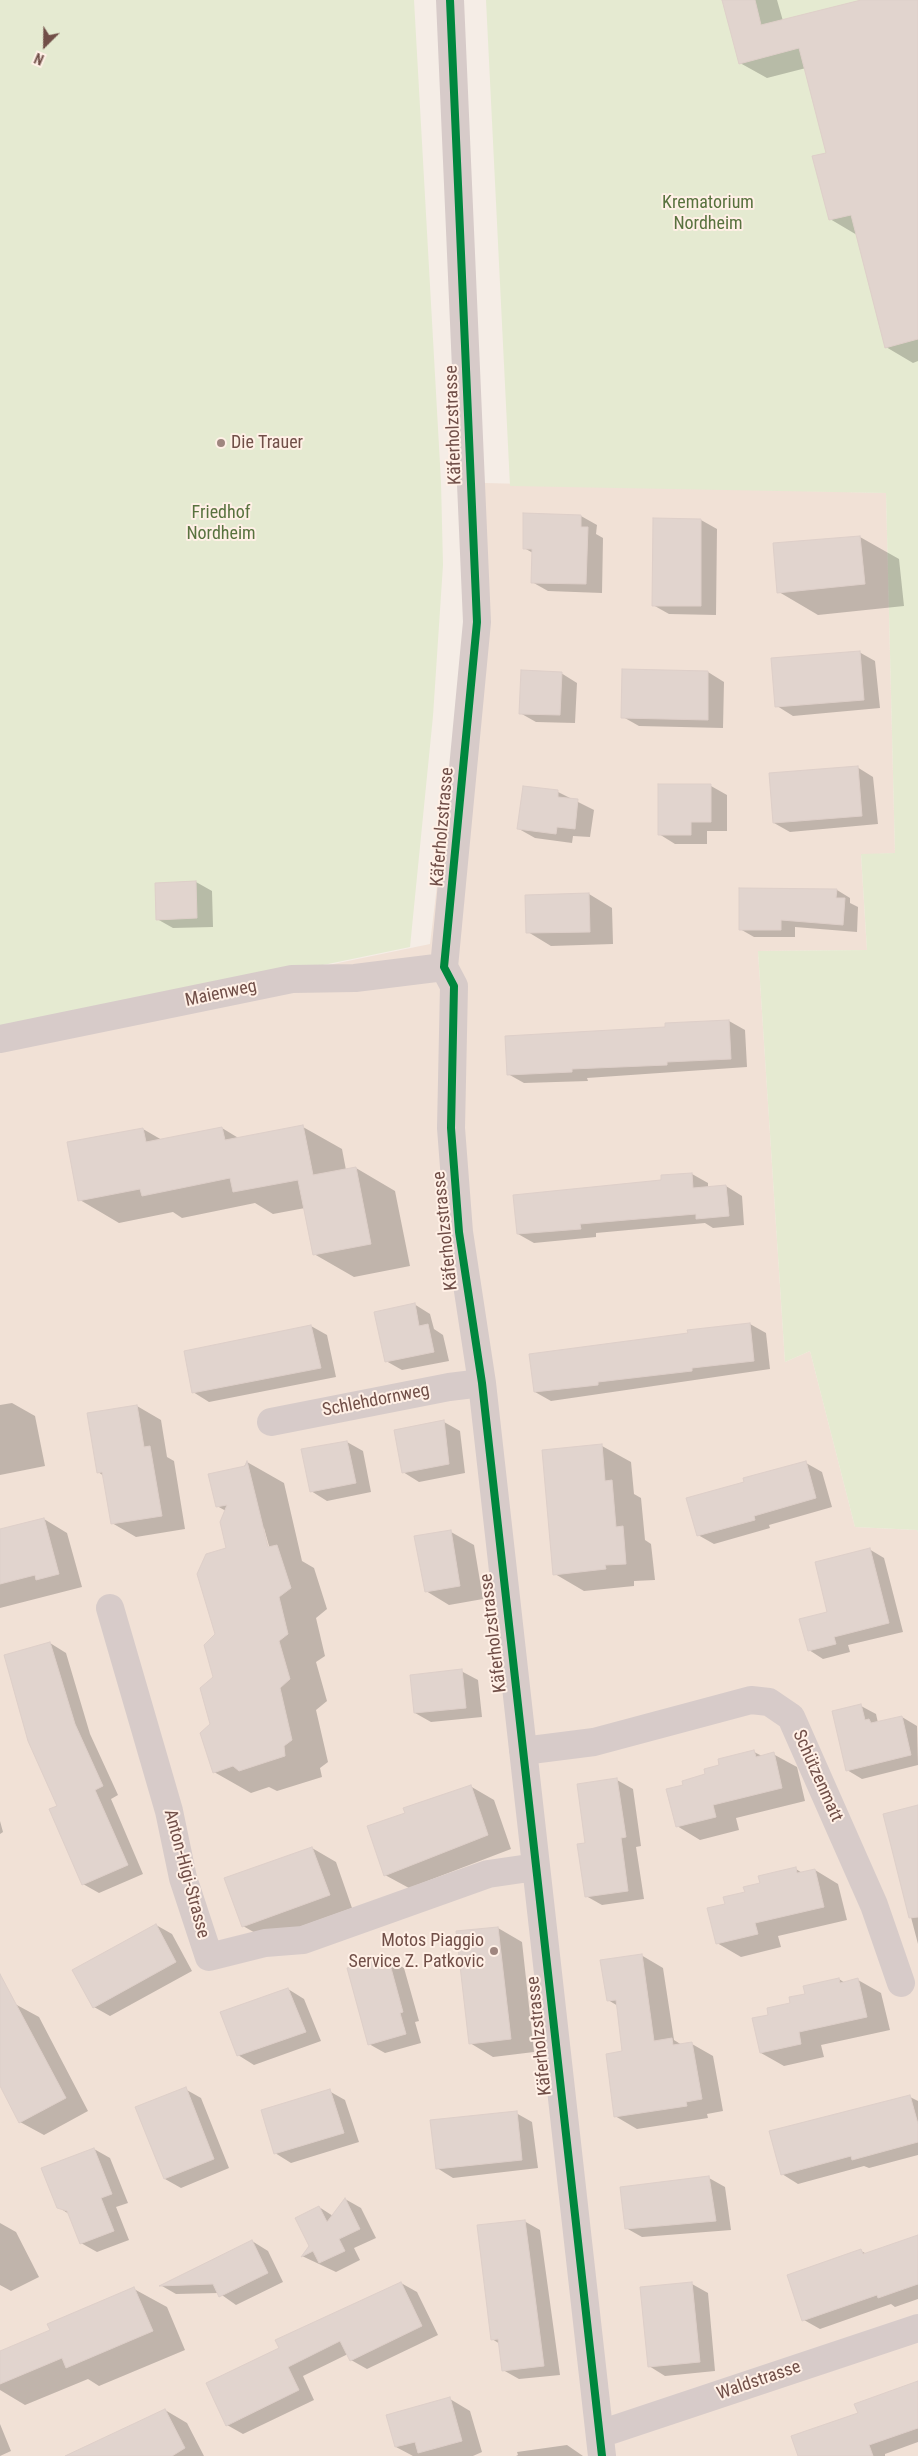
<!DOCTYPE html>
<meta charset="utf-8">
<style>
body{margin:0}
#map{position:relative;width:918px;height:2456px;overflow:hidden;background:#f5ede6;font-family:"Roboto Condensed",sans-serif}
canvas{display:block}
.north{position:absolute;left:20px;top:20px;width:50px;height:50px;-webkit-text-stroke:4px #fff0e6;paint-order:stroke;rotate:203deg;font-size:14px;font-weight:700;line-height:20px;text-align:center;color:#714f48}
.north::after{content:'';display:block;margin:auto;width:18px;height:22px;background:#714f48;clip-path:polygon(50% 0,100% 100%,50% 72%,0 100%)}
</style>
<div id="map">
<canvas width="918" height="2456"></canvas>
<div class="north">N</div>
</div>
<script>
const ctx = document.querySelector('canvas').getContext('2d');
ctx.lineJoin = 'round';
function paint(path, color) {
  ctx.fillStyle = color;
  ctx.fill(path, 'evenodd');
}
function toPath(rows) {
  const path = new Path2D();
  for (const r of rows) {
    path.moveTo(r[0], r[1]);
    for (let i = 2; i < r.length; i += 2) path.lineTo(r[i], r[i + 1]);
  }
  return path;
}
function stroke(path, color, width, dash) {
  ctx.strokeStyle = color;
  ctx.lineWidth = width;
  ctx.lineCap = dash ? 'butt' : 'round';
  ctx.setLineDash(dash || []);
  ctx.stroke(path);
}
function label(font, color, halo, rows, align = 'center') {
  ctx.font = font + ' "Roboto Condensed",sans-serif';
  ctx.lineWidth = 4;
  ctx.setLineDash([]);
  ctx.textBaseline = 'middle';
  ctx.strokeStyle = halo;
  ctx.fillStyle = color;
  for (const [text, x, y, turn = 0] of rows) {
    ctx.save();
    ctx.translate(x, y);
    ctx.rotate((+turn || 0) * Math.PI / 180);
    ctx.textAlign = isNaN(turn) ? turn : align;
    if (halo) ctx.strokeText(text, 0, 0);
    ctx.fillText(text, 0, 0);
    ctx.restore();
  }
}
paint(toPath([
 [485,483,886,493,895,853,861,855,867,950,758,951,785,1362,810,1351,855,1527,917,1530,918,1532,918,2456,0,2456,0,1033,430,944]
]), '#f1e1d6');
paint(toPath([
 [0,0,414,0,441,482,443,565,433,716,410,947,0,1032],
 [486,0,918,0,918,1532,917,1530,855,1527,810,1351,785,1362,758,951,867,950,861,854,895,853,886,493,510,486]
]), '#e5ead1');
paint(toPath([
 [723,0,777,0,783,21,866,0,918,0,918,361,913,363,886,347,857,235,830,219,828,153,806,68,767,78,740,63],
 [581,516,597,525,596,534,603,538,602,593,548,591,532,582,533,553,524,548],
 [701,520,717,529,716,615,669,614,653,605],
 [860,537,899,559,904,606,818,615,779,592],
 [859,652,875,661,880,708,793,716,777,706],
 [708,672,724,682,723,728,639,726,623,717],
 [561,673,577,683,575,723,536,722,520,713],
 [857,767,873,777,878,824,790,832,774,823],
 [711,786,727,795,727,831,707,831,707,844,675,844,659,834],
 [524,787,558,792,594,810,590,837,573,836,572,843,535,838,519,829],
 [196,882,212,891,213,927,173,928,157,919],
 [837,890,850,898,850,903,858,907,857,932,795,927,795,937,754,937,740,929],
 [589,894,612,908,613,944,551,946,528,932],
 [729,1021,745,1030,747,1067,587,1078,588,1081,524,1083,508,1074,666,1028],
 [303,1127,342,1149,346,1170,356,1168,395,1191,410,1266,354,1277,314,1254,305,1208,273,1214,255,1203,182,1218,173,1212,119,1223,80,1200,143,1129,162,1140,222,1128,240,1139],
 [692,1174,708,1183,708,1188,726,1186,742,1196,744,1225,713,1228,705,1223,596,1233,596,1237,534,1243,518,1234,662,1181],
 [414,1304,430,1314,434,1329,443,1335,449,1361,402,1370,386,1361],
 [750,1324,766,1333,770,1369,551,1401,535,1392,689,1334],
 [311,1326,327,1335,336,1377,209,1402,193,1392],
 [12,1403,35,1416,45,1466,0,1475,0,1405],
 [137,1406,161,1420,167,1457,174,1461,185,1529,136,1537,112,1523,104,1476,98,1472],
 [444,1422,460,1431,465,1473,419,1482,403,1472],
 [347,1442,363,1451,371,1492,327,1501,311,1491],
 [602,1446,631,1462,634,1494,641,1498,645,1540,651,1544,655,1580,634,1581,634,1586,584,1591,555,1574],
 [247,1462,284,1483,302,1561,314,1568,327,1609,316,1618,325,1656,316,1662,327,1701,316,1710,328,1762,320,1768,322,1777,277,1791,269,1787,251,1793,214,1772,216,1634,228,1549,226,1511,217,1506],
 [264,1528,271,1553,268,1554,262,1530],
 [806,1463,822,1472,832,1507,769,1525,770,1528,714,1544,698,1535,746,1483],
 [44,1519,67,1533,82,1587,0,1608,0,1531],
 [451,1532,474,1545,483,1599,449,1605,426,1591],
 [869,1549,884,1558,903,1632,848,1645,850,1652,823,1659,809,1650,829,1613],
 [50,1643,66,1653,90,1734,118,1795,111,1799,143,1874,99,1893,83,1884,59,1806],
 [461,1671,478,1680,482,1717,431,1722,415,1713],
 [861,1706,876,1714,878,1723,902,1717,917,1726,918,1765,862,1779,847,1770],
 [754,1752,762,1756,773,1754,797,1767,805,1801,736,1818,739,1830,700,1840,677,1826,685,1786],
 [617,1780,633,1789,641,1846,636,1847,644,1899,602,1905,586,1896,586,1844],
 [470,1786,494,1800,511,1849,409,1888,385,1875,407,1814],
 [918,1809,918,1944,884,1814],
 [0,1821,3,1832,0,1834],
 [312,1848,336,1862,352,1908,266,1939,243,1926],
 [796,1869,802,1873,815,1870,838,1884,847,1920,778,1936,781,1947,741,1957,717,1943,726,1905,761,1884],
 [156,1925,172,1934,192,1971,110,2016,94,2007],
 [498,1928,522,1942,534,2052,493,2057,470,2043],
 [641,1955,663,1968,674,2040,682,2045,692,2044,713,2056,723,2111,707,2114,708,2118,637,2129,615,2116,623,2052,618,2006,608,2000],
 [388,1959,404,1968,419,2021,415,2022,421,2043,385,2053,369,2044],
 [839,1979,845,1983,858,1980,881,1993,890,2030,821,2045,824,2057,784,2066,761,2053,770,2016],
 [288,1989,304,1999,321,2041,254,2065,238,2055],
 [15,2004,39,2017,88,2111,44,2135,20,2122,0,2084,0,2012],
 [185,2089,201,2098,229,2168,181,2188,165,2179],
 [329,2091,345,2100,359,2142,291,2163,275,2153],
 [910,2097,918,2101,918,2155,869,2168,864,2166,798,2184,782,2174],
 [516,2113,532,2122,538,2168,453,2178,437,2168],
 [94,2149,110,2158,128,2203,116,2207,129,2240,97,2252,81,2243,69,2214,58,2207],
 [709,2178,725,2187,731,2230,642,2237,626,2228],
 [345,2199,361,2208,376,2238,354,2248,360,2260,336,2272,302,2256,310,2246,319,2207,333,2216],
 [524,2221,540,2230,560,2375,519,2379,503,2370,500,2344,492,2339],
 [0,2223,16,2232,39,2277,11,2291,0,2285],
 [918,2236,918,2299,895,2307,891,2304,820,2329,804,2320,861,2251,867,2254],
 [252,2241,268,2251,283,2282,236,2305,219,2293,176,2294,162,2286],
 [401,2283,417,2292,438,2335,367,2369,351,2360,348,2354,303,2376,314,2400,243,2434,227,2425,280,2349],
 [692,2284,708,2293,715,2371,665,2376,649,2366],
 [134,2289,167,2307,185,2350,99,2386,88,2379,25,2405,0,2390,0,2353,52,2331],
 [918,2383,918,2442,885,2454,885,2456,799,2456,860,2413],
 [450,2399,470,2411,482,2452,473,2456,413,2456,396,2447],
 [165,2410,187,2423,204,2456,80,2456],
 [0,2424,11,2451,0,2456],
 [567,2445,583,2456,516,2456,518,2455,517,2452]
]), '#0003');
const building = toPath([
 [722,0,755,0,761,25,861,0,918,0,918,339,885,348,851,215,829,220,812,156,826,153,799,48,739,64,722,0],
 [523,513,581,515,581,527,588,527,586,584,531,583,532,549,523,549,523,513],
 [653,518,701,519,701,606,652,606,653,518],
 [860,536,865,584,777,593,773,543,860,536],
 [860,651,864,700,775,707,771,658,860,651],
 [622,669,708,671,708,720,621,718,622,669],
 [521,670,562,672,560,715,519,714,521,670],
 [858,766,862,816,773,823,769,773,858,766],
 [658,784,711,784,711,822,691,822,691,835,658,835,658,784],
 [523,786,558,790,558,797,578,799,575,829,557,827,556,834,517,829,523,786],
 [196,881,197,918,156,920,155,883,196,881],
 [739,888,837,889,836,898,845,898,843,925,781,920,781,930,739,930,739,888],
 [589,893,590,932,526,933,525,895,589,893],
 [729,1020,731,1059,667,1062,667,1065,572,1069,572,1072,507,1075,505,1036,665,1027,665,1023,729,1020],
 [303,1125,313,1175,356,1167,371,1244,313,1255,298,1180,233,1192,230,1178,142,1196,140,1189,78,1201,67,1142,143,1128,146,1142,222,1127,225,1140,303,1125],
 [692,1173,693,1188,726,1185,729,1216,696,1219,696,1214,580,1224,581,1229,517,1234,513,1195,661,1180,661,1175,692,1173],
 [415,1303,419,1326,428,1324,434,1352,385,1362,374,1312,415,1303],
 [750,1323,754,1361,692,1368,692,1371,598,1382,598,1385,534,1392,529,1354,688,1333,687,1330,750,1323],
 [311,1325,321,1368,192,1393,184,1351,311,1325],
 [137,1405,144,1447,150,1446,162,1516,111,1524,102,1472,97,1473,87,1413,137,1405],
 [444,1420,449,1464,402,1473,394,1430,444,1420],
 [347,1441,356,1483,310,1492,301,1449,347,1441],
 [602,1444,605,1481,612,1480,616,1527,623,1526,626,1564,605,1565,606,1569,553,1575,542,1450,602,1444],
 [247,1461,268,1547,277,1545,291,1588,279,1597,288,1634,279,1641,290,1679,280,1688,292,1740,284,1746,285,1756,239,1771,233,1766,213,1773,200,1733,210,1724,200,1688,213,1677,204,1645,215,1634,197,1574,206,1554,226,1548,220,1522,227,1505,216,1507,208,1474,245,1466,247,1461],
 [806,1461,816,1498,754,1516,755,1520,697,1536,686,1498,744,1482,743,1478,806,1461],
 [44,1518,59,1574,36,1580,35,1575,0,1584,0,1529,44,1518],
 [451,1530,460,1586,425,1592,414,1536,451,1530],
 [870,1548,889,1623,834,1637,836,1644,808,1651,799,1619,827,1612,815,1562,870,1548],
 [50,1642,75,1724,103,1786,95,1790,128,1865,82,1885,49,1809,57,1806,28,1741,4,1655,50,1642],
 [462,1669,466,1708,414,1713,410,1675,462,1669],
 [861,1704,865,1720,869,1719,871,1723,902,1716,911,1755,846,1771,832,1711,861,1704],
 [754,1750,756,1757,774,1752,782,1788,713,1805,716,1817,676,1827,666,1789,683,1785,682,1781,705,1774,704,1769,719,1765,718,1759,754,1750],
 [617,1778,626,1837,621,1838,628,1891,585,1897,577,1844,585,1843,577,1784,617,1778],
 [471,1785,488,1835,384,1876,367,1826,405,1813,403,1808,471,1785],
 [918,1805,918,1917,909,1918,883,1814,918,1805],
 [312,1847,330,1895,242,1927,224,1878,312,1847],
 [796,1867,797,1873,815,1869,824,1907,755,1923,758,1934,716,1944,707,1908,725,1904,723,1897,745,1892,743,1887,760,1883,758,1876,796,1867],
 [156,1924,176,1962,93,2008,72,1970,156,1924],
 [498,1927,511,2039,469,2044,456,1931,498,1927],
 [642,1954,654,2041,672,2038,673,2045,692,2042,702,2099,686,2102,687,2106,614,2117,606,2054,622,2051,616,2000,607,2001,600,1960,642,1954],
 [388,1957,403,2012,400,2013,406,2034,368,2045,347,1968,388,1957],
 [0,1974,66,2098,19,2123,0,2086,0,1974],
 [839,1978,840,1983,858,1978,867,2017,799,2032,801,2044,760,2053,752,2018,768,2015,767,2008,790,2003,789,1997,805,1994,803,1986,839,1978],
 [288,1988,306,2032,237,2056,220,2012,288,1988],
 [186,2087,214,2159,164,2179,135,2107,186,2087],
 [330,2089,344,2133,274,2154,261,2110,330,2089],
 [910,2095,918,2124,918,2142,852,2160,851,2156,781,2175,769,2131,910,2095],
 [517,2111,522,2160,436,2169,430,2120,517,2111],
 [94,2148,112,2194,101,2198,114,2231,80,2244,67,2211,57,2208,41,2168,94,2148],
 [709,2176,716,2221,625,2229,620,2187,709,2176],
 [345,2198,360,2229,339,2239,345,2251,319,2263,313,2251,301,2257,309,2246,295,2218,319,2206,327,2222,345,2198],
 [525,2220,544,2366,502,2371,498,2339,491,2340,477,2225,525,2220],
 [918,2235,918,2284,878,2298,877,2295,802,2321,787,2275,861,2249,863,2254,918,2235],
 [252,2240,268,2273,219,2297,213,2284,159,2286,252,2240],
 [401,2282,422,2326,350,2361,340,2341,288,2367,299,2390,226,2426,206,2383,279,2348,275,2340,401,2282],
 [692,2282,700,2362,648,2367,640,2287,692,2282],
 [134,2287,153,2331,66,2368,62,2358,0,2384,0,2351,50,2330,47,2324,134,2287],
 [918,2381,918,2428,869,2445,873,2456,798,2456,791,2436,858,2413,854,2404,918,2381],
 [450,2397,462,2441,418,2453,415,2442,395,2447,386,2415,450,2397],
 [165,2409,185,2448,172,2456,65,2456,165,2409]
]);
paint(building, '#e1d4ce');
stroke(building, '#decfc9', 1);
stroke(toPath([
 [450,0,477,622,444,967,454,986,451,1128,459,1232,482,1383,602,2456],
 [0,1039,292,979,355,978,444,967],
 [271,1422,449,1387,482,1383],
 [110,1608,169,1811,183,1878,209,1957,265,1943,303,1940,488,1874,536,1867],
 [523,1751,594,1742,751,1700,769,1702,791,1717,874,1905,901,1983],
 [600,2434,918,2328]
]), '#d7cbc9', 28);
stroke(toPath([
 [450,0,477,622,444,967,454,986,451,1128,459,1232,482,1383,602,2456]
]), '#00873e', 8);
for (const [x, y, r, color] of [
 [221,443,5,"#9f867f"],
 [494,1951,5,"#9f867f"]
]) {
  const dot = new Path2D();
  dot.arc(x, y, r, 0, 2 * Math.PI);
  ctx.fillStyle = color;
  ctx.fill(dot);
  stroke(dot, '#fff0e6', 2);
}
label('18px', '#58723e', '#fff0e6', [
 ["Krematorium",708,203],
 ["Nordheim",708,224],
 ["Friedhof",221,513],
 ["Nordheim",221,534]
]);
label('18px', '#714f48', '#fff0e6', [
 ["Käferholzstrasse",454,425,-92],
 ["Käferholzstrasse",443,827,-85],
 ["Maienweg",221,994,-12],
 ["Käferholzstrasse",446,1231,-96],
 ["Schlehdornweg",376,1401,-11],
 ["Käferholzstrasse",494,1633,-97],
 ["Schützenmatt",817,1776,66],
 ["Anton-Higi-Strasse",186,1874,75],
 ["Käferholzstrasse",540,2036,-96],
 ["Waldstrasse",759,2381,-19]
]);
label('18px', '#714f48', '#fff0e6', [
 ["Die Trauer",231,443],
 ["Motos Piaggio",484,1941,"right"],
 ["Service Z. Patkovic",484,1962,"right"]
], 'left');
</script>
